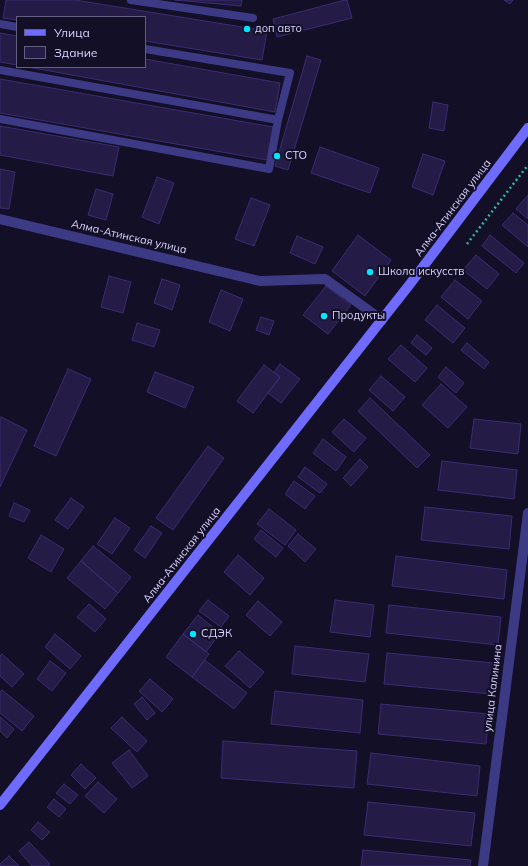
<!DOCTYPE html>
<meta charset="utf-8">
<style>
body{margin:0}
#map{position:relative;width:528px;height:866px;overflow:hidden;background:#130f26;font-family:Mulish,sans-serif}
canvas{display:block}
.legend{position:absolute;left:16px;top:16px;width:130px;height:52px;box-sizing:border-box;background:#130f26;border:1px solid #625e7d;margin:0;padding:5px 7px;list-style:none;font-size:12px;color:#d9d4ff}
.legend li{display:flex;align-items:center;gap:8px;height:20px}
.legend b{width:20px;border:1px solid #625e7d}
</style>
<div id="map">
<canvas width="528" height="866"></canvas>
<ul class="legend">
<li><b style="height:5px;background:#6f6bff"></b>Улица</li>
<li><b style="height:11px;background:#241b47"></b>Здание</li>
</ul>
</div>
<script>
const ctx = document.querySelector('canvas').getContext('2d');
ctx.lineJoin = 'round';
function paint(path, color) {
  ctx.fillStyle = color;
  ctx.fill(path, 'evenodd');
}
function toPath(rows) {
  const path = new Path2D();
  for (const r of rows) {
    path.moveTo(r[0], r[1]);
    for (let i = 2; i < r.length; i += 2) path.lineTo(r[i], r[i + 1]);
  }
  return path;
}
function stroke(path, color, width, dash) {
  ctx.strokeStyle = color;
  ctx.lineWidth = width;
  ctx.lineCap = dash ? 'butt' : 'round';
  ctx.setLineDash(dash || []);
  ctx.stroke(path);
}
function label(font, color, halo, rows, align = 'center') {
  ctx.font = font + ' Mulish,sans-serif';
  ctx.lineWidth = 4;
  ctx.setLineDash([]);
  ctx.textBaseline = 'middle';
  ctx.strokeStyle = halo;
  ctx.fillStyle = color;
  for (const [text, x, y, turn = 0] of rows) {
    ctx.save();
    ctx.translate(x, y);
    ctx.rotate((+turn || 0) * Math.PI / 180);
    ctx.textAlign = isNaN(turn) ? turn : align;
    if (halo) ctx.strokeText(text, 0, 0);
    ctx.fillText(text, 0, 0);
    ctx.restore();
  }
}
const building = toPath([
 [6,0,75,0,267,31,262,60,145,41,145,17,17,17,17,20,3,18,6,0],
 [175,0,242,0,241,6,175,0],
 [345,0,347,0,352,18,277,37,273,19,345,0],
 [504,0,513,0,510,4,504,0],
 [0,33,17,36,17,65,0,62,0,33],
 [307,56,321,60,288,170,275,166,307,56],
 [145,59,280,83,275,112,28,67,145,67,145,59],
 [0,79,273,127,267,160,0,113,0,79],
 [433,102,448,105,444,131,429,128,433,102],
 [0,126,119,147,113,176,0,155,0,126],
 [320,147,379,168,370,193,311,173,320,147],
 [423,154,445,161,433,195,412,187,423,154],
 [0,169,15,172,9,209,0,208,0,169],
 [157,177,174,183,159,224,142,217,157,177],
 [96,189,113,194,106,220,88,215,96,189],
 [528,195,528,219,516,209,528,195],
 [251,198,270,205,254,246,235,239,251,198],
 [513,213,528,225,528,247,502,225,513,213],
 [358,235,391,260,365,296,332,271,358,235],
 [490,235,524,263,516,273,482,246,490,235],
 [297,236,323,247,315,264,290,253,297,236],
 [476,255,499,274,487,289,463,270,476,255],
 [109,276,131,282,123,313,101,307,109,276],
 [162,279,180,285,172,310,154,303,162,279],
 [455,280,482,301,468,319,441,297,455,280],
 [326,286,351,305,328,334,303,315,326,286],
 [221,290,243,299,230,331,209,322,221,290],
 [437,305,465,328,453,343,425,320,437,305],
 [261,317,274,321,269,335,256,330,261,317],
 [137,323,160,330,154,347,132,340,137,323],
 [417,335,432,348,426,355,411,343,417,335],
 [467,343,489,362,484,369,461,350,467,343],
 [401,345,427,368,415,382,388,359,401,345],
 [280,364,300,379,281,403,268,393,280,377,274,372,280,364],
 [264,365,280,377,253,413,237,401,264,365],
 [446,367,464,383,456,393,438,377,446,367],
 [68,369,91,379,56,456,34,446,68,369],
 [155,372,194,387,185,408,147,392,155,372],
 [381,376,405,397,393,411,369,390,381,376],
 [441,384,467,407,448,428,422,405,441,384],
 [370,398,430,455,417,468,358,411,370,398],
 [1,417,27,430,0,487,0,419,1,417],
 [344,419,366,438,354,452,332,432,344,419],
 [474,419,521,424,518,454,470,448,474,419],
 [323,439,346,457,336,471,313,453,323,439],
 [208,446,224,458,173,530,156,518,208,446],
 [360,459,368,467,351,486,343,478,360,459],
 [442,461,517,470,514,499,438,490,442,461],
 [305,467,327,484,320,493,298,477,305,467],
 [294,481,315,496,305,509,285,494,294,481],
 [71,498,84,507,68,529,55,520,71,498],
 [14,503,30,510,24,522,9,516,14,503],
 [425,507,512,516,509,549,421,540,425,507],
 [269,509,296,530,285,545,257,524,269,509],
 [115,518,130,528,112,554,97,544,115,518],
 [151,526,162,533,145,558,134,550,151,526],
 [261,530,283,548,276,557,254,539,261,530],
 [298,534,316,549,305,562,288,546,298,534],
 [41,535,64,549,51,572,28,558,41,535],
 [93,546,131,577,118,593,81,561,93,546],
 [238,555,264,578,250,595,224,572,238,555],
 [396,556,507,570,504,599,392,586,396,556],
 [81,561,118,593,105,609,67,578,81,561],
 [208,600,229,616,221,627,199,611,208,600],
 [335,600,374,605,370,637,330,632,335,600],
 [258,601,282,622,270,636,246,615,258,601],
 [89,604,106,619,95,632,77,617,89,604],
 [389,605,501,617,498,645,386,633,389,605],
 [198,615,220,633,206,652,183,634,198,615],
 [55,634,81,656,70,669,45,647,55,634],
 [183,634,209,654,192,677,166,657,183,634],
 [295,646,369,654,365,682,292,674,295,646],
 [239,651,264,672,250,688,225,666,239,651],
 [387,653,494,663,491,694,384,684,387,653],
 [2,654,24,674,12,687,0,676,0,656,2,654],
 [205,660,247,693,234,709,192,677,205,660],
 [50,661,66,673,52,691,37,679,50,661],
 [150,679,173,699,162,712,139,691,150,679],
 [2,690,34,716,22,731,0,713,0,692,2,690],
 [275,691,363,700,360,733,271,724,275,691],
 [142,697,155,713,147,720,134,704,142,697],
 [381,704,489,714,486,744,378,734,381,704],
 [0,717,14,729,7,738,0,731,0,717],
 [122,717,147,741,137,752,111,728,122,717],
 [223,741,357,751,354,788,221,778,223,741],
 [129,750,148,776,132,788,112,763,129,750],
 [371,753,480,766,477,796,367,784,371,753],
 [81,764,96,778,85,789,71,775,81,764],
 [98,782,117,799,104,813,85,796,98,782],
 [64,784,78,795,70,804,56,793,64,784],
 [54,799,66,809,59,817,47,807,54,799],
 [368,802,475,813,471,846,364,835,368,802],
 [38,822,50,832,42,840,31,830,38,822],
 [29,842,50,864,48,866,32,866,19,851,29,842],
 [363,850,471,860,470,866,361,866,363,850],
 [9,856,19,866,0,866,0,864,9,856]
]);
paint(building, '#241b47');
stroke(building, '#3b2d73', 1);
stroke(toPath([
 [467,244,528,165]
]), '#2fb8b0', 2.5, [2, 3]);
stroke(toPath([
 [131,0,253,18],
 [0,24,17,27],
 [0,70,278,120],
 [0,119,269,169,278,120,290,73,145,49]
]), '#3d3a85', 8);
stroke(toPath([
 [0,219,260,281,325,279,382,320],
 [483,866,528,513]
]), '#3d3a85', 10);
stroke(toPath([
 [0,805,410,284,528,128]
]), '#6f6bff', 10);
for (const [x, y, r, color] of [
 [247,29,4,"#00e5ff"],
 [277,156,4,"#00e5ff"],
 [370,272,4,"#00e5ff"],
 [324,316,4,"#00e5ff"],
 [193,634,4,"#00e5ff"]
]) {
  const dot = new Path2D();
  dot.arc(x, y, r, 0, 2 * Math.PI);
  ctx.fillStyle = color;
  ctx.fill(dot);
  stroke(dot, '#130f26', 1.5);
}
label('11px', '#d9d4ff', '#130f26', [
 ["доп авто",255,29],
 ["СТО",285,156],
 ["Школа искусств",378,272],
 ["Продукты",332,316],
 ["СДЭК",201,634]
], 'left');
label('11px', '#d9d4ff', '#130f26', [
 ["Алма-Атинская улица",453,208,-53],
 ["Алма-Атинская улица",129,237,13],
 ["Алма-Атинская улица",182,555,-52],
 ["улица Калинина",493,688,-83]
]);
</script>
